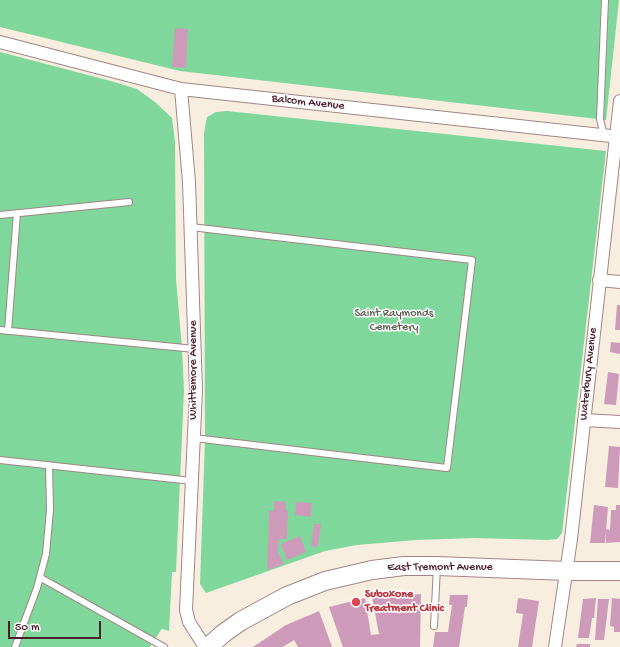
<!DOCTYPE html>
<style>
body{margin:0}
#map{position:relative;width:620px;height:647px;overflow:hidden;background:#f8eedf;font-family:"Gochi Hand",sans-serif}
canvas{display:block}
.scale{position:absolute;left:8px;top:621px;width:93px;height:18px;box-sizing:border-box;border:2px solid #4a1f2b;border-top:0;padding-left:5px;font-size:12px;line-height:14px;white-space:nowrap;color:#4a1f2b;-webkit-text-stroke:3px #fff;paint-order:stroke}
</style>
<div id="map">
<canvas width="620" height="647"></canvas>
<div class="scale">50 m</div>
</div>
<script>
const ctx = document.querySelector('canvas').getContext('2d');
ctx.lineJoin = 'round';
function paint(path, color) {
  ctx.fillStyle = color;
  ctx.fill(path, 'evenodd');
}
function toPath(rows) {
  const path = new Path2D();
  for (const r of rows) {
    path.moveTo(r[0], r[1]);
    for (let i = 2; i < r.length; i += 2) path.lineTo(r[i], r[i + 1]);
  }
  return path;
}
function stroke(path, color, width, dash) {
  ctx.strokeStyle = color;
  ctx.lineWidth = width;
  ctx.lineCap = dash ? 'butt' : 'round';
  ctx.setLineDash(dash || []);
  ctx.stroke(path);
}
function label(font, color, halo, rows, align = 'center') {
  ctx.font = font + ' "Gochi Hand",sans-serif';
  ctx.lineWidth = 3;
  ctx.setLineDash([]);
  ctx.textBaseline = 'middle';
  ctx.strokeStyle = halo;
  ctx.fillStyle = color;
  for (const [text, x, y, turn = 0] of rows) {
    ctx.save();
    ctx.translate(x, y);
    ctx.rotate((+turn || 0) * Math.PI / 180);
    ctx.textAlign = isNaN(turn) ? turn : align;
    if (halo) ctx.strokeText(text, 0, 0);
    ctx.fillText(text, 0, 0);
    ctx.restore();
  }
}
paint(toPath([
 [0,0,619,0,606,120,180,71,0,27],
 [0,52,111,81,137,89,155,102,172,118,175,141,176,279,182,348,184,390,176,572,172,572,169,631,163,629,161,630,150,647,0,647],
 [227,111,606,151,563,525,562,533,557,539,548,540,474,538,416,540,357,545,325,551,206,593,200,584,205,440,204,133,207,117,216,112]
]), '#7fd79c');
paint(toPath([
 [175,28,188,29,186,68,172,67],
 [617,305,620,305,620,330,615,330],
 [611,342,620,343,620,354,610,352],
 [608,372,619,374,616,405,604,404],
 [609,446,620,447,618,488,605,487],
 [274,501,286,502,286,511,288,511,287,539,279,539,278,552,284,564,267,570,269,511,274,511],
 [296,502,312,503,311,517,295,515],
 [594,505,608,507,605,543,590,543],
 [616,505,620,505,620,542,606,543,606,529,610,530,611,510,616,510],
 [314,524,321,524,318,547,311,546],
 [300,536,306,552,287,560,281,544],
 [421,594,420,647,343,647,329,607,365,598,371,635,379,634,372,597],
 [450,595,468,595,467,607,465,607,459,647,433,647,435,632,448,632,452,605,449,605],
 [518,598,539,601,532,647,518,647,523,614,516,613],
 [596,598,594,618,592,618,589,638,578,638,583,599],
 [612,598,620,599,620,632,614,632,614,627,610,626],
 [598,599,609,599,604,640,595,640],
 [319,611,332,647,298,647,294,640,283,647,253,647,286,625],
 [577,644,590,644,590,647,576,647]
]), '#cd9bb9');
const lane = toPath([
 [604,136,600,119,605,0],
 [0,215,129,202],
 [191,227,472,260,447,468,194,438],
 [0,330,195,349],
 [8,331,17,213],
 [0,460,192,481],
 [41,578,164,647],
 [434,626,437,567],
 [15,647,37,588,46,554,50,510,49,465]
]);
const street = toPath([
 [0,42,181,89,620,137],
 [181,89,189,182,196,390,186,610,189,622,205,647],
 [599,280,620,282],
 [584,420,620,422],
 [555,647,571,539,620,101]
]);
const secondary = toPath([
 [208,647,224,633,241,621,287,596,325,581,372,570,404,566,437,566,567,571,620,571]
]);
stroke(lane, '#a18685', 8);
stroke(street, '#a18685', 14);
stroke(secondary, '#a18685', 20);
stroke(lane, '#fff', 6);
stroke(street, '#fff', 12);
stroke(secondary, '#fff', 18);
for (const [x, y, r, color] of [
 [356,602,5,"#e0444e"]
]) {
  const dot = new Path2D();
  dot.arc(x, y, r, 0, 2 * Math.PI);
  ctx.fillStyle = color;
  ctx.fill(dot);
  stroke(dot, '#fff', 1.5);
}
label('12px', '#4a1f2b', '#fff', [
 ["Balcom Avenue",308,103,6],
 ["Whittemore Avenue",194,370,-90],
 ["Waterbury Avenue",589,374,-84],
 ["East Tremont Avenue",440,568]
]);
label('12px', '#5d5f53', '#fff', [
 ["Saint Raymonds",394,314],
 ["Cemetery",394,328]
]);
label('bold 12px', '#be3a42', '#fff', [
 ["Suboxone",365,595],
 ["Treatment Clinic",365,609]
], 'left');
</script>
